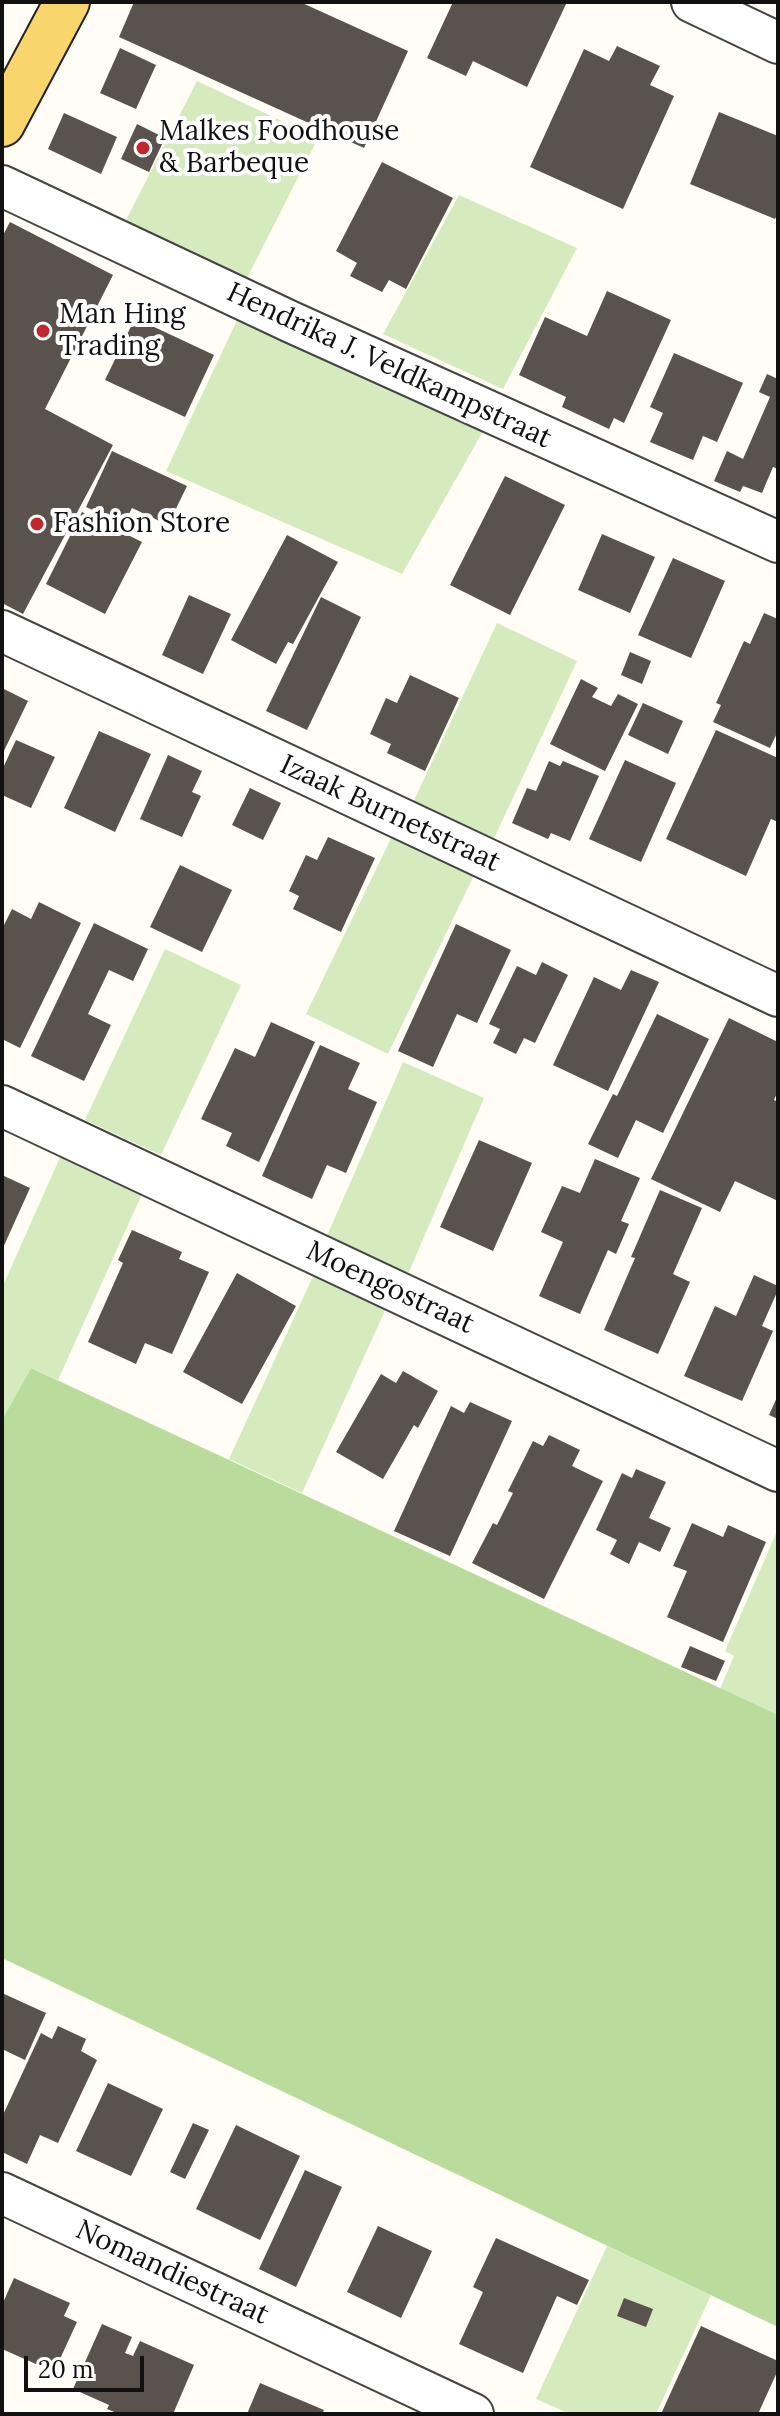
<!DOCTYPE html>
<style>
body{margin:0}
#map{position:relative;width:780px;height:2416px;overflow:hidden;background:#fffdf5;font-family:Lora,serif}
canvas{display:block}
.frame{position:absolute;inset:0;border:4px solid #111;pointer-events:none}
.scale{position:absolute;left:24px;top:2356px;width:120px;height:36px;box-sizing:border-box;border:4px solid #111;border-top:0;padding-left:10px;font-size:24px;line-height:28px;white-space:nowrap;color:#111;-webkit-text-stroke:6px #fff;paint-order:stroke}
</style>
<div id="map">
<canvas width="780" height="2416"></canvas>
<div class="frame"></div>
<div class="scale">20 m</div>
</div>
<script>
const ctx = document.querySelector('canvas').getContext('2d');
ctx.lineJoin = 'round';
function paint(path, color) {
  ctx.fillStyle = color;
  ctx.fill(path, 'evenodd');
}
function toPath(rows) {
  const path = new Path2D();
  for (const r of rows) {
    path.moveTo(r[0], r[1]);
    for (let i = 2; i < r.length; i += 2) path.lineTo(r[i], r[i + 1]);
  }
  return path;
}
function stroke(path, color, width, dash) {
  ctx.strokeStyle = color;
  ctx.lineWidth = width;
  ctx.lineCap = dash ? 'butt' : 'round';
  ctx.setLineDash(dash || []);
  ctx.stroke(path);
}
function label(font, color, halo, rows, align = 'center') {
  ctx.font = font + ' Lora,serif';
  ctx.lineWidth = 8;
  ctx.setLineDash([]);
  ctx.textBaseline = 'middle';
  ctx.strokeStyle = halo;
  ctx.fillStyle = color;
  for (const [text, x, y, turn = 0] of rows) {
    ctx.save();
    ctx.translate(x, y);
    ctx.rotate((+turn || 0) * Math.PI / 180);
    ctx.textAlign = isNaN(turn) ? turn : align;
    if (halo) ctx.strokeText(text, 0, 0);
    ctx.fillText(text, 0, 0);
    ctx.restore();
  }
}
paint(toPath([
 [197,81,318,138,245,282,123,226],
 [459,195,577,248,503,389,383,334],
 [240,314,486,426,402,574,166,471],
 [497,623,577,661,490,847,410,809],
 [396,828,478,867,388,1054,306,1014],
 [165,949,241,985,161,1155,85,1120],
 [403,1062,484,1098,405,1281,323,1245],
 [61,1155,142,1194,58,1380,31,1368,2,1420,2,1288],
 [315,1272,388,1304,302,1493,229,1459],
 [778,1529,778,1715,720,1689,734,1656,725,1651],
 [607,2246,711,2295,656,2414,570,2414,536,2399]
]), '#d5ebbd');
paint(toPath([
 [31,1368,778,1715,778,2327,2,1958,2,1420]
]), '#b9dc9c');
paint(toPath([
 [134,2,300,2,408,51,364,148,119,37],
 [453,2,567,2,527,87,473,61,466,76,427,58],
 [617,46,660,66,650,85,674,96,623,209,530,167,584,49,609,61],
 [120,48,156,65,136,109,100,93],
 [719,112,778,136,778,213,775,219,690,184],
 [64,113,117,137,101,174,48,149],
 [137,124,165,138,149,172,121,159],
 [382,162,453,198,406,289,389,280,382,292,350,276,357,263,336,251],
 [10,222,113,275,45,409,113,445,23,614,2,603,2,237],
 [607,291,671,320,624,423,614,418,609,429,562,407,566,397,519,375,545,317,587,336],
 [135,318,214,355,185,417,105,380],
 [674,353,743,383,717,442,703,436,693,460,650,442,663,413,650,407],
 [767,374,778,379,778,469,773,467,762,493,743,486,740,492,714,481,727,451,743,459,770,397,759,392],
 [112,451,187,486,168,525,132,508,124,524,86,507],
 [505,476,565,505,510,615,450,585],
 [82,512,142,542,105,614,46,584],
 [602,534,655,557,630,613,578,590],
 [287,535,338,562,293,644,288,642,276,664,231,640],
 [673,558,725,581,691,658,638,635],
 [189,595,231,614,203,674,162,655],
 [321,597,361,617,307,730,266,711],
 [764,613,778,619,778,731,770,748,713,722,721,705,716,703,744,641,750,644],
 [630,652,651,661,642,684,621,675],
 [410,675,459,698,425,771,387,753,391,744,370,734,386,698,397,703],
 [581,679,598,688,592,697,611,706,618,694,638,704,605,771,550,744],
 [2,688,28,701,2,755],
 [643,703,683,721,668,754,628,735],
 [716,730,778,758,778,822,771,819,746,876,666,839],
 [99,731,151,754,115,832,64,808],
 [16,740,55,757,31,808,2,795,2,770],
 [168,755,202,771,192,792,201,796,182,837,140,819],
 [625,760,676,783,641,862,589,839],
 [549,761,560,766,563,761,599,776,570,841,551,833,548,839,512,823,527,788,536,791],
 [250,788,281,803,263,840,232,825],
 [328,837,375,858,341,932,293,909,299,896,289,891,306,855,317,860],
 [180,865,232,890,202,952,150,927],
 [39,902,81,923,20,1048,2,1039,2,929,12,909,31,919],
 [94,923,148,949,133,981,109,970,88,1014,111,1025,84,1081,31,1056],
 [456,924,511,950,477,1023,457,1014,433,1067,398,1051],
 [542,962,568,975,535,1043,524,1038,516,1054,493,1043,500,1029,489,1024,517,966,536,975],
 [631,970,659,982,608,1091,553,1065,594,977,621,990],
 [657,1014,709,1039,663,1133,636,1120,618,1158,588,1144,613,1094,617,1096],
 [729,1018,778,1042,778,1091,774,1100,778,1102,778,1201,735,1181,720,1212,651,1179],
 [271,1022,315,1042,259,1162,226,1146,232,1133,201,1119,235,1048,255,1057],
 [320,1045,360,1063,348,1089,377,1102,346,1173,327,1165,312,1199,262,1176],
 [479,1140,532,1163,493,1251,440,1227],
 [595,1159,640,1178,621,1221,629,1224,616,1254,608,1250,580,1314,539,1296,563,1242,541,1232,562,1186,580,1193],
 [2,1175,30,1188,2,1250],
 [660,1190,702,1208,673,1274,690,1282,658,1354,604,1330,635,1258,631,1257],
 [132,1230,182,1252,179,1259,209,1272,172,1354,145,1343,136,1364,88,1342,123,1263,118,1260],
 [237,1273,296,1306,242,1404,183,1372],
 [754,1275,778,1286,778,1290,762,1326,773,1331,742,1401,684,1376,715,1306,736,1316],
 [403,1371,438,1391,418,1428,414,1425,383,1479,336,1452,381,1374,396,1383],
 [778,1395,778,1419,769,1415],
 [470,1402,512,1421,450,1556,394,1531,451,1406,464,1413],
 [549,1435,580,1450,572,1466,603,1481,544,1599,472,1563,493,1523,497,1525,513,1493,508,1491,533,1441,543,1446],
 [636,1469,666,1482,649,1518,671,1528,660,1552,639,1542,629,1564,610,1554,617,1540,596,1530,622,1473,632,1478],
 [692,1523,723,1537,728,1525,766,1542,723,1642,667,1617,687,1571,673,1566],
 [690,1646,725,1661,716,1681,681,1667],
 [2,1993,46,2013,25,2060,2,2049],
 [58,2026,86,2039,81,2051,97,2060,58,2143,40,2135,27,2164,2,2152,2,2117,41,2033,52,2039],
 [108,2083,163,2109,131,2176,76,2151],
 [193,2123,209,2130,185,2179,170,2172],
 [236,2125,300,2156,260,2240,196,2209],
 [305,2170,342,2187,296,2287,259,2269],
 [378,2226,432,2251,401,2318,347,2292],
 [496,2238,589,2280,577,2305,557,2296,523,2373,459,2344,483,2292,473,2287],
 [14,2278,70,2303,64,2316,77,2322,54,2372,2,2349,2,2305],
 [624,2298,653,2309,646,2327,617,2316],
 [102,2324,132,2337,125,2353,133,2356,140,2341,194,2365,173,2414,119,2414,107,2409,109,2405,73,2389],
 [701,2326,778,2361,778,2370,758,2414,661,2414],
 [260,2383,324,2410,322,2414,247,2414]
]), '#5a524d');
const street = toPath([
 [692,2,778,43],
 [2,186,291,322,778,542],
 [2,631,778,996],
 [2,1106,778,1471],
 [2,2193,473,2414]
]);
const primary = toPath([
 [2,124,67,2]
]);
stroke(street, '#444', 44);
stroke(primary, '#222', 48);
stroke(street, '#fff', 40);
stroke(primary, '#f9d66b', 44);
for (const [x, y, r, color] of [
 [143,148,8,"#c4262e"],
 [43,331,8,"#c4262e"],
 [37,524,8,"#c4262e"]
]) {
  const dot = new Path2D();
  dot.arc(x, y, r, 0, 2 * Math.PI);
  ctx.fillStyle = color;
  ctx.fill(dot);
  stroke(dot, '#fff', 3);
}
label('28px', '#111', '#fff', [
 ["Malkes Foodhouse",159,132],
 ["& Barbeque",159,164],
 ["Man Hing",59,315],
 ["Trading",59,347],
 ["Fashion Store",53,524]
], 'left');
label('28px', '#111', '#fff', [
 ["Hendrika J. Veldkampstraat",389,366,25],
 ["Izaak Burnetstraat",390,814,25],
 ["Moengostraat",390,1288,25],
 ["Nomandiestraat",172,2273,25]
]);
</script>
